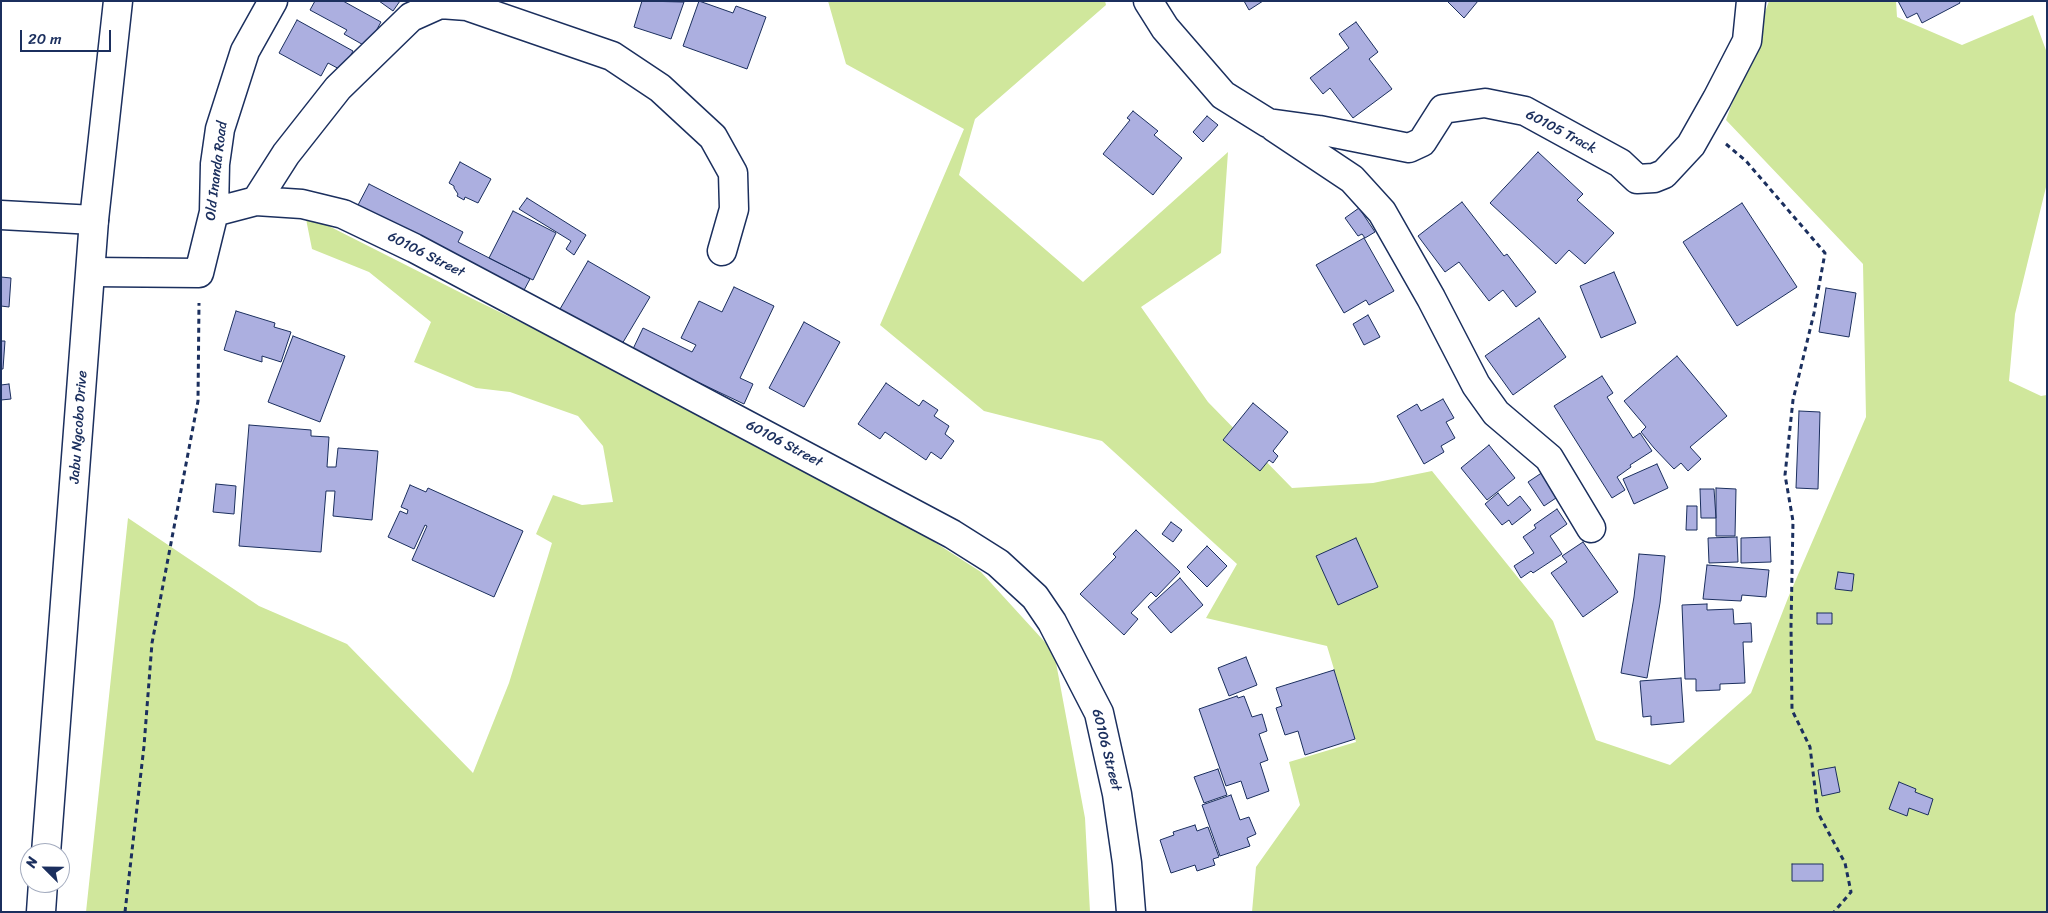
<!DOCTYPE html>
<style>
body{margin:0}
#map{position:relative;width:2048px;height:913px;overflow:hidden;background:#fff;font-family:Sriracha,sans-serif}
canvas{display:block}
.frame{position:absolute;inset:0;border:2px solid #1b2f5e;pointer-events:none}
.north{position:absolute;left:20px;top:843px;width:50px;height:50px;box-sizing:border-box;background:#fff;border:1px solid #a4acbf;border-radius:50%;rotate:293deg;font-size:14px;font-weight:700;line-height:20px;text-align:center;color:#1b2f5e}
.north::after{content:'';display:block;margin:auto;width:18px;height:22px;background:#1b2f5e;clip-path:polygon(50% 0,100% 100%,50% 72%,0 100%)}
.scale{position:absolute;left:20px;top:30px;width:91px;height:22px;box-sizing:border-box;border:2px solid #1b2f5e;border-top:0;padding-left:6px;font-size:15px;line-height:18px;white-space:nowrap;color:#1b2f5e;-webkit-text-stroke:4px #fff;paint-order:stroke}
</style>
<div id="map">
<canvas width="2048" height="913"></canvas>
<div class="frame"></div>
<div class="north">N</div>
<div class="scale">20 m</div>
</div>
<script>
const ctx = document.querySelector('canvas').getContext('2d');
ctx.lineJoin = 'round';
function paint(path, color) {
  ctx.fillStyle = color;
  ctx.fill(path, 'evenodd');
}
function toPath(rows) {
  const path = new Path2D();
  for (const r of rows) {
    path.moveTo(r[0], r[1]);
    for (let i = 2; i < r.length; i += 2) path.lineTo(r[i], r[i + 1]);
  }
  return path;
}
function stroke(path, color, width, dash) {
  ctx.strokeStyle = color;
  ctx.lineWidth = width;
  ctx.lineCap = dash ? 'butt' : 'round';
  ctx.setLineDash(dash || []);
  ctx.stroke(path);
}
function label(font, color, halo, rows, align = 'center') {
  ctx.font = font + ' Sriracha,sans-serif';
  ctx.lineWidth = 5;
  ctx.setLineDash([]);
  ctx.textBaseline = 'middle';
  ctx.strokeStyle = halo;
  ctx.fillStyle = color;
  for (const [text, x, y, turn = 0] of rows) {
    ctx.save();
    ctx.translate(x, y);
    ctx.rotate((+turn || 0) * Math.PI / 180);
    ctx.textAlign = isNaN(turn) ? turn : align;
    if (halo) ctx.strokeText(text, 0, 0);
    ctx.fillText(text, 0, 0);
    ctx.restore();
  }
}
paint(toPath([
 [828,1,1105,1,1106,5,975,119,959,175,1083,282,1228,152,1221,253,1141,307,1208,402,1292,488,1373,483,1432,471,1553,621,1596,740,1670,765,1751,693,1788,598,1866,417,1863,264,1726,120,1769,1,1896,1,1897,17,1962,45,2033,15,2047,53,2047,183,2015,314,2009,381,2041,396,2047,395,2047,912,1252,912,1256,867,1300,805,1289,762,1356,742,1327,646,1206,618,1237,564,1102,441,984,411,880,325,964,129,846,64],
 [305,214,477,301,635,378,908,525,981,572,1054,652,1085,818,1090,912,86,912,128,518,259,606,347,644,473,773,509,683,552,543,536,534,553,495,582,505,613,502,603,446,578,416,510,392,476,388,414,362,431,322,369,272,312,249]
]), '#d0e79c');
const building = toPath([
 [315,1,343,1,381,22,367,47,344,34,347,30,310,10,315,1],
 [379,1,400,1,393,11,379,1],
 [642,1,684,2,671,39,634,27,642,1],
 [699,1,733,13,736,6,766,17,747,69,683,46,699,1],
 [1244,1,1263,1,1249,10,1244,1],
 [1447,1,1478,1,1464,18,1447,1],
 [1898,1,1959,1,1960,3,1922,23,1917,13,1907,18,1898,1],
 [297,20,353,51,343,71,328,63,321,76,279,53,297,20],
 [1356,22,1378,52,1369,59,1392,89,1353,118,1330,88,1323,94,1310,78,1349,48,1339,34,1356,22],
 [1133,111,1158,131,1154,135,1182,158,1153,195,1103,154,1130,120,1127,118,1133,111],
 [1207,116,1218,125,1203,142,1193,132,1207,116],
 [1538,152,1583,194,1577,200,1614,233,1585,264,1569,250,1556,264,1490,203,1538,152],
 [460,162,491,179,478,203,465,197,464,200,457,196,458,194,454,188,454,186,449,183,460,162],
 [369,184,463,232,458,242,530,279,523,292,357,207,369,184],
 [527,198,586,235,574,255,566,249,571,241,519,209,527,198],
 [1462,202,1504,256,1507,254,1536,292,1516,307,1503,290,1489,301,1459,262,1445,272,1418,236,1462,202],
 [1742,203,1797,287,1737,326,1683,242,1742,203],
 [1359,208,1375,232,1365,238,1362,234,1358,236,1345,218,1359,208],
 [513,211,556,233,533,280,489,258,513,211],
 [1364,238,1394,291,1369,305,1366,300,1344,313,1316,265,1364,238],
 [588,261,650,297,622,344,560,309,588,261],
 [1614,272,1636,323,1601,338,1580,286,1614,272],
 [1,277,11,278,9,307,1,306,1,277],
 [734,287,774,306,740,378,753,384,744,404,632,351,643,328,692,352,696,345,681,338,699,301,722,312,734,287],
 [1826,288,1856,293,1849,337,1819,332,1826,288],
 [236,311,275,323,274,327,291,332,281,362,262,356,262,362,224,350,236,311],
 [1368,315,1380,337,1364,345,1353,324,1368,315],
 [1539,318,1566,357,1513,395,1485,356,1539,318],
 [804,322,840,342,804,407,769,388,804,322],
 [293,336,345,356,320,422,268,402,293,336],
 [1,341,5,341,3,369,1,369,1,341],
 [1677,356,1727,416,1690,447,1701,459,1688,471,1681,463,1674,469,1654,448,1641,432,1646,427,1624,401,1677,356],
 [1602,376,1613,393,1607,397,1633,438,1640,433,1652,451,1630,465,1631,467,1617,477,1625,490,1612,498,1554,406,1602,376],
 [886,383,919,406,923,400,938,410,934,416,949,426,945,434,954,441,941,459,931,452,926,460,885,432,880,439,858,424,886,383],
 [9,384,11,399,1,400,1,385,9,384],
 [1443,399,1454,418,1446,422,1455,438,1441,446,1444,452,1424,464,1397,416,1417,404,1421,411,1443,399],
 [1253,403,1288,432,1273,451,1278,456,1273,463,1269,460,1260,471,1223,440,1253,403],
 [1799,411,1820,412,1818,489,1796,488,1799,411],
 [249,425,311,430,311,436,329,437,327,467,336,467,338,448,378,451,372,520,333,516,335,491,326,491,321,552,239,546,249,425],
 [1489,445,1515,478,1487,500,1461,468,1489,445],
 [1657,464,1668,488,1634,504,1623,479,1657,464],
 [1543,472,1559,496,1544,506,1528,482,1543,472],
 [216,484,236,486,234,514,213,512,216,484],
 [410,485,426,492,428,488,523,531,494,597,412,560,427,526,425,525,414,549,388,537,400,511,407,514,408,510,401,507,410,485],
 [1716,488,1736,489,1735,536,1716,536,1716,488],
 [1700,489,1714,489,1716,518,1701,518,1700,489],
 [1498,493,1508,506,1520,496,1531,510,1512,525,1509,520,1502,525,1485,504,1498,493],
 [1687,506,1697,506,1697,530,1686,530,1687,506],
 [1557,509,1567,524,1550,536,1562,554,1533,573,1531,571,1521,578,1514,566,1534,553,1523,537,1536,528,1534,525,1557,509],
 [1171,522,1182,530,1173,542,1162,534,1171,522],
 [1136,530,1180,572,1156,597,1151,592,1131,613,1138,619,1124,635,1080,594,1116,557,1113,554,1136,530],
 [1737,537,1738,562,1709,563,1708,538,1737,537],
 [1770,537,1771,562,1741,563,1741,538,1770,537],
 [1356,538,1378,587,1338,605,1316,556,1356,538],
 [1583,542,1618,592,1583,617,1551,573,1567,562,1562,556,1583,542],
 [1207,546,1227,566,1207,587,1187,567,1207,546],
 [1639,554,1665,556,1660,603,1647,678,1621,673,1634,597,1639,554],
 [1707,565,1769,570,1766,597,1742,595,1741,601,1703,599,1707,565],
 [1838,572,1854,574,1852,591,1835,589,1838,572],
 [1180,578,1203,605,1171,633,1148,607,1180,578],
 [1707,604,1707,610,1733,609,1734,624,1751,623,1752,642,1743,642,1745,683,1720,684,1720,690,1696,691,1696,679,1685,679,1682,605,1707,604],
 [1817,613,1832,613,1832,624,1817,624,1817,613],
 [1246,657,1257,685,1229,696,1218,668,1246,657],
 [1334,670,1355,739,1305,755,1298,731,1285,735,1276,708,1282,706,1276,688,1334,670],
 [1681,678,1684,722,1651,725,1651,716,1643,717,1640,681,1681,678],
 [1237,696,1238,698,1244,696,1252,717,1262,714,1267,731,1259,734,1268,760,1260,763,1269,791,1247,799,1241,781,1226,786,1199,709,1237,696],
 [1835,767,1840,792,1822,796,1818,770,1835,767],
 [1218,769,1227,795,1204,803,1194,777,1218,769],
 [1899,782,1916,789,1915,792,1933,799,1928,815,1909,808,1907,816,1889,809,1899,782],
 [1231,795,1240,820,1249,817,1256,834,1247,838,1250,846,1220,856,1202,805,1231,795],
 [1195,825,1197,831,1208,827,1219,857,1213,859,1215,865,1197,871,1195,865,1171,873,1160,840,1174,835,1173,832,1195,825],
 [1792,864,1823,864,1823,881,1792,881,1792,864]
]);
paint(building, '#acafe0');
stroke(building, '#1b2f5e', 1);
const minor = toPath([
 [1148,1,1165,28,1223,95,1268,123,1319,130,1409,148,1422,142,1443,109,1485,103,1525,111,1620,163,1637,179,1654,178,1664,174,1691,145,1717,99,1747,41,1751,1],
 [1274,127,1352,179,1382,212,1431,298,1476,385,1496,413,1549,458,1591,528],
 [256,201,286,154,338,88,411,17,440,4,467,6,612,56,660,88,713,137,733,173,734,209,722,251],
 [214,212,256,201,302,204,343,214,414,248,952,534,998,563,1035,597,1052,622,1099,713,1117,794,1127,863,1131,912],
 [1,215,94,220],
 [91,272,199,273,214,212,215,164,220,129,245,51,273,1]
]);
const major = toPath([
 [46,853,94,220,118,1],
 [41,912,43,883]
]);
stroke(minor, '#1b2f5e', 31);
stroke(major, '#1b2f5e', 31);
stroke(toPath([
 [1726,144,1746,161,1825,253,1814,313,1793,400,1785,475,1793,521,1791,626,1792,710,1810,747,1818,813,1845,863,1851,892,1834,912],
 [125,912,144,746,152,643,198,401,199,303]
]), '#1b2f5e', 3, [5, 4]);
stroke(minor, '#fff', 28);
stroke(major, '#fff', 28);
label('14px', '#1b2f5e', '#fff', [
 ["60105 Track",1561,132,28],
 ["Old Inanda Road",217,171,-83],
 ["60106 Street",426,255,27],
 ["Jabu Ngcobo Drive",79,427,-86],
 ["60106 Street",784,444,28],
 ["60106 Street",1106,750,76]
]);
</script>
